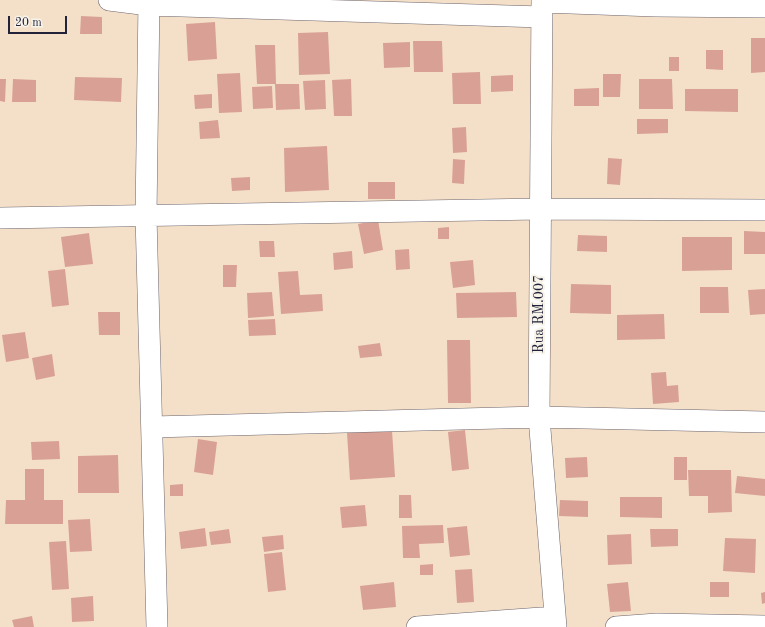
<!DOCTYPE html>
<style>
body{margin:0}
#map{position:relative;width:765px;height:627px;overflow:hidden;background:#f4e0c8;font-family:"Old Standard TT",serif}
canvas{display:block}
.scale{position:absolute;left:8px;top:16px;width:59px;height:18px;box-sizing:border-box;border:2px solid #22223b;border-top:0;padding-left:5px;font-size:12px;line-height:14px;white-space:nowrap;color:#22223b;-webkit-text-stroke:3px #f7f3e8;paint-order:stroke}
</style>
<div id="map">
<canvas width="765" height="627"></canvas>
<div class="scale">20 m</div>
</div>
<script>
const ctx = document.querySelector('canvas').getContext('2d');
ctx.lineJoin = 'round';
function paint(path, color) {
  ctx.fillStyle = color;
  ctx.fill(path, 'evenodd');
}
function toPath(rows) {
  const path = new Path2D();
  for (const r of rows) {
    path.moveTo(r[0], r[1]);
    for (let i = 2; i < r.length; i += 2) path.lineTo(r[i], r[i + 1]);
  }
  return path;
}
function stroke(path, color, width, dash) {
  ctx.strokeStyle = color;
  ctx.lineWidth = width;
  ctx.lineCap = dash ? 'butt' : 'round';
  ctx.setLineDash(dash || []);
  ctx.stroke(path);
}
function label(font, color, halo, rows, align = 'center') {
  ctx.font = font + ' "Old Standard TT",serif';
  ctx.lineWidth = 4;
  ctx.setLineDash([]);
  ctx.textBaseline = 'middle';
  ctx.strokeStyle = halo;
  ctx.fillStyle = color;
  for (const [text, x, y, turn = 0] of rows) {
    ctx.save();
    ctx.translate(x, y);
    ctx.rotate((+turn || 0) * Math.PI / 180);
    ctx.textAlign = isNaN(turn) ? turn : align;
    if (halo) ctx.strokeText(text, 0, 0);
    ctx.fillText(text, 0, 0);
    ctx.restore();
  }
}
paint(toPath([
 [81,16,102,17,102,34,80,34],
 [215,22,217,59,188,61,186,24],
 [328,32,330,74,299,75,298,33],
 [751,38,765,38,765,72,751,73],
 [413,41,442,41,443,72,414,72],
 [410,42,410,67,384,68,383,43],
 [255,45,275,45,276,84,257,84],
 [706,50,723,50,723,70,706,69],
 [669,57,679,57,679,71,669,71],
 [480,72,481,104,453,104,452,73],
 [240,73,242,112,219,113,217,74],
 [603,74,621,74,620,97,603,97],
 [513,75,513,91,491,92,491,76],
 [75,77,122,78,121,102,74,100],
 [0,79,6,79,5,102,0,101],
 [13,79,36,80,36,102,12,102],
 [351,79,352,116,334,116,332,80],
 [639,79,672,79,673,109,639,109],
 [325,80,326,109,305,110,303,81],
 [275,84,299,84,300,109,276,110],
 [272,86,273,108,253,109,252,87],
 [599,88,599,106,574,106,574,89],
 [685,89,738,89,738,112,685,111],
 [212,94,212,108,195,109,194,95],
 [637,119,668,119,668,133,637,134],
 [218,120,220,138,200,139,199,122],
 [466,127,467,152,453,153,452,128],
 [327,146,329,190,285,192,284,148],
 [608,158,622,159,620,185,607,184],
 [453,159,465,160,464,184,452,183],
 [250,177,250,190,232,191,231,178],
 [368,182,395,182,395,199,368,199],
 [378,220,383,250,364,254,358,224],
 [449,227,449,239,438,239,438,228],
 [744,231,765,232,765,254,744,254],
 [89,233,93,264,65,267,61,237],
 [578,235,607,236,607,252,577,251],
 [682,237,732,237,732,270,682,271],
 [259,241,274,241,275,257,260,257],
 [409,249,410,269,396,270,395,250],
 [352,251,353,268,334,270,333,253],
 [473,260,475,285,453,288,450,262],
 [223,265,237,265,236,287,223,287],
 [65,269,69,305,52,307,48,271],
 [298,271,300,295,322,294,323,311,281,314,278,272],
 [571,284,611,285,611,314,570,313],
 [700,287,728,287,729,313,700,313],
 [765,289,765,314,750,315,748,290],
 [272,292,274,316,248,318,247,293],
 [516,292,517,317,457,318,456,293],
 [98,312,120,312,120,335,99,335],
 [664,314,665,339,617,340,617,315],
 [275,319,276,335,249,336,248,320],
 [25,332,29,358,6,362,2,335],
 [447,340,470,340,471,403,448,403],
 [380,343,382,356,360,358,358,346],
 [52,354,55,376,36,380,32,358],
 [666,372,667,386,678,385,679,402,653,404,651,373],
 [392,430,395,477,350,480,347,433],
 [465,430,469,469,452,471,448,432],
 [198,439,217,442,213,475,194,472],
 [59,441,60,459,32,460,31,442],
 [118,455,119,493,78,493,78,456],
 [587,457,588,477,566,478,565,458],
 [674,457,687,457,687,480,674,480],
 [25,469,44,469,44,500,63,500,63,524,5,524,6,500,25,500],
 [688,470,731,470,732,512,708,513,708,496,689,496],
 [737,476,765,479,765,496,735,493],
 [183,484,183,496,170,496,170,485],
 [399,495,411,495,412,518,399,518],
 [620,497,662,497,662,518,620,517],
 [560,500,588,501,588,517,559,516],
 [365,505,367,526,342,528,340,507],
 [90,519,92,551,70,552,68,520],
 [443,525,444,543,419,544,420,558,403,558,402,526],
 [467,526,470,555,450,557,447,528],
 [205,528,207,546,181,549,179,532],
 [229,529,231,543,211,545,209,532],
 [650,529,678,529,678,546,651,547],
 [631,534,632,564,608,565,607,535],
 [283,535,284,549,264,552,262,537],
 [725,538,756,539,755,573,723,571],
 [66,541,69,589,52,590,49,542],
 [282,552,286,590,268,592,264,554],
 [433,564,433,575,420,575,420,565],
 [472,569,474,602,457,603,455,570],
 [394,582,396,607,363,610,360,586],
 [628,582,631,611,610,612,607,584],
 [710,582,729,582,729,597,710,597],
 [765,592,765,603,762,604,761,593],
 [93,596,94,621,72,622,71,598],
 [32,616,34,627,14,627,12,620]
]), '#d9a196');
const minor = toPath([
 [109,0,149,5,542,17],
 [149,0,146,216,157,627],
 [542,0,539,417,556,627],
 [542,2,655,6,765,7],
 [0,218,540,209,765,210],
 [152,427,539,417,765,422],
 [417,627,555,617],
 [616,627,657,624,765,626]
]);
stroke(minor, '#6c646c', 22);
stroke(minor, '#fff', 21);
label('14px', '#22223b', '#f7f3e8', [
 ["Rua RM.007",539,314,-90]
]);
</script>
